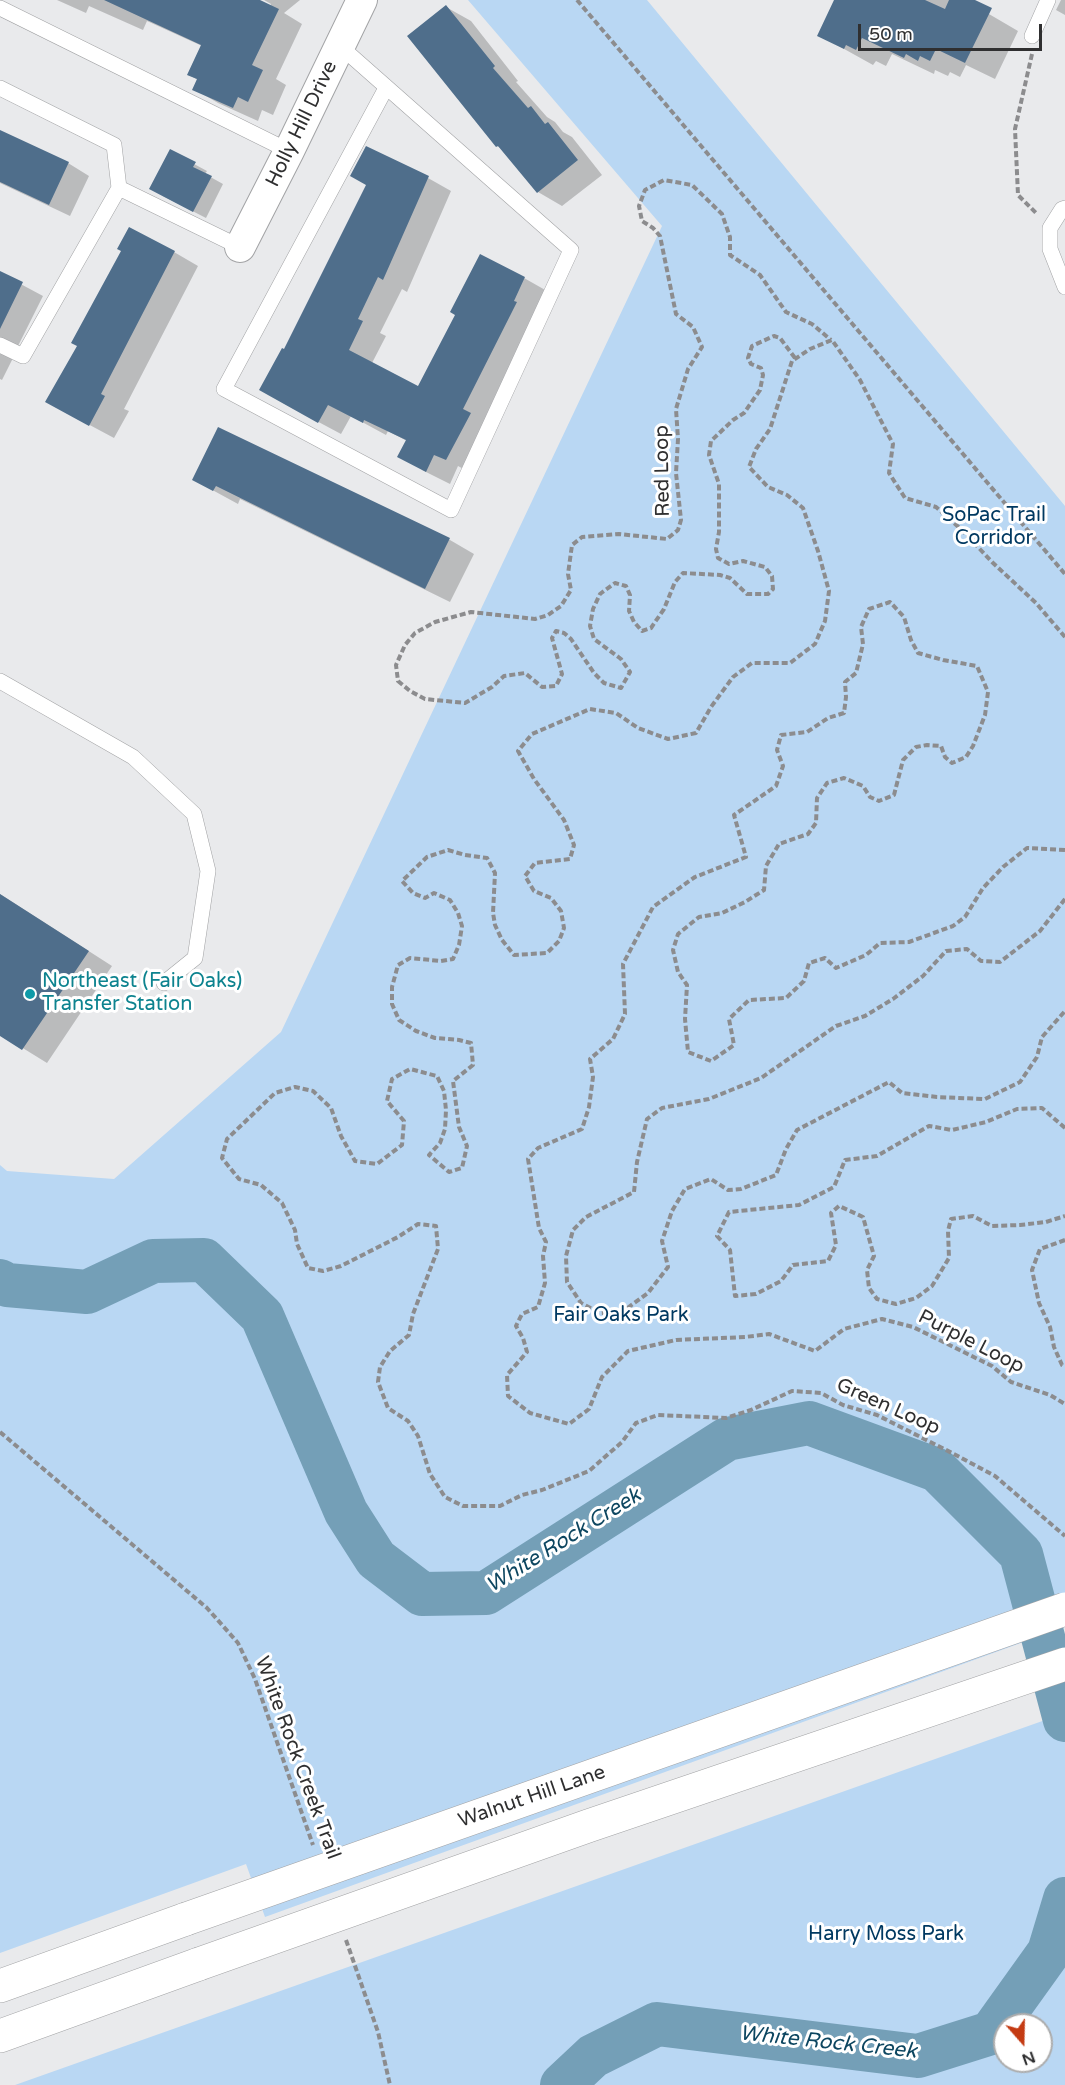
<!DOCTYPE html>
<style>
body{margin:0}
#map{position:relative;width:1065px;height:2085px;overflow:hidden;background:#e9eaec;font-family:"Varela Round",sans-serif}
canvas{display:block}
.north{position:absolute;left:993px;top:2013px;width:60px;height:60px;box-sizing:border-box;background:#fff;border:2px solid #acacac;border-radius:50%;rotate:160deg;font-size:16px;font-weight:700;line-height:24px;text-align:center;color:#2f2f30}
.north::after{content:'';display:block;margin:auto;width:21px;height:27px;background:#c43b13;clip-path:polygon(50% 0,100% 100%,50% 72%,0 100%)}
.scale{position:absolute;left:858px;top:24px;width:184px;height:27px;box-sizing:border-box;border:3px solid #2f2f30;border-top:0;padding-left:8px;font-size:18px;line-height:21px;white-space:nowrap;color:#2f2f30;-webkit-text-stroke:4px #fff;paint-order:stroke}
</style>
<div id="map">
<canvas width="1065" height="2085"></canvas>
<div class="north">N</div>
<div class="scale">50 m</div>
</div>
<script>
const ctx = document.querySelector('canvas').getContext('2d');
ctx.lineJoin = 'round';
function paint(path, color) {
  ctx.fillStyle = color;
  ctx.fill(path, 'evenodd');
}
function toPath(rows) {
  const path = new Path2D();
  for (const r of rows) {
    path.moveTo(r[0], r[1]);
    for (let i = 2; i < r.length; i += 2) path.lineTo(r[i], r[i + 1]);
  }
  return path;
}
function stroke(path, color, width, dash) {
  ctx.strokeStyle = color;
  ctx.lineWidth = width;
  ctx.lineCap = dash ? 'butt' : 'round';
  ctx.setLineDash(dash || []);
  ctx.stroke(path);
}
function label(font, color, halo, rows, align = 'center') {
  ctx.font = font + ' "Varela Round",sans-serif';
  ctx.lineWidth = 6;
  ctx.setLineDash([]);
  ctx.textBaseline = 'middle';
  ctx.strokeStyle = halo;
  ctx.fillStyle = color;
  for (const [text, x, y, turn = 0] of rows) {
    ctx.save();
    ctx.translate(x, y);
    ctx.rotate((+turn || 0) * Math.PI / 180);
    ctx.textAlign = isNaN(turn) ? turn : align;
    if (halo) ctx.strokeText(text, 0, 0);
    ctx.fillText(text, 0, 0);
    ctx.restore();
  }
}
paint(toPath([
 [468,0,647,0,1065,506,1065,1627,265,1917,246,1864,0,1953,0,1165,7,1171,114,1179,281,1032,662,226],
 [1065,1713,1065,2085,15,2085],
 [1005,2025,1041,2025,1041,2061,1005,2061]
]), '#b9d7f3');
paint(toPath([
 [57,0,256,0,270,6,271,4,264,0,300,0,284,13,302,24,276,79,286,85,273,115,262,110,258,121,218,103,194,89,198,80,189,75,202,46,147,21,143,30,89,6,86,13],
 [836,0,965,0,1018,31,995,79,966,65,960,77,950,72,948,76,935,70,934,74,892,54,886,66,876,61,873,65,819,35],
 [1061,0,1065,0,1065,15,1056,10],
 [446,7,471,21,518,81,516,82,547,117,555,122,563,132,572,137,602,175,562,206,538,192,502,149,497,146],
 [0,132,68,163,89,176,70,216,0,183],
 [170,151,207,171,205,174,223,184,206,218,163,196],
 [428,178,451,191,407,292,402,289,380,333,386,336,372,363,419,388,524,278,547,291,469,472,458,466,450,484,422,470,407,441,388,431,386,435,351,416,341,434,283,403,284,351],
 [174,252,198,266,124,409,129,411,114,438,71,415],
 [0,273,43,296,17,348,13,352,12,360,2,380,0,379],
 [219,429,450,540,474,554,450,602,240,499,238,504,194,480],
 [0,894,112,966,47,1063,0,1034]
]), '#0003');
stroke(toPath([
 [0,1281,7,1285,87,1292,153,1261,204,1260,262,1316,346,1512,376,1559,422,1594,486,1593,727,1439,809,1423,937,1470,1021,1554,1065,1720],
 [562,2085,593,2056,657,2024,918,2056,991,2033,1049,1952,1065,1899]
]), '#749fb7', 44);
paint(toPath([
 [104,0,260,0,279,9,252,65,263,70,248,102,238,97,233,108,192,90,197,79,187,75,201,45],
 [834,0,925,0,945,9,949,0,975,0,992,8,965,63,936,49,930,61,920,56,918,61,906,54,904,58,862,38,856,50,846,45,844,49,817,36],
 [446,5,495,66,493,68,528,108,531,106,545,124,548,122,578,160,537,193,498,146,496,147,407,36],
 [0,130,69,162,49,205,0,182],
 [366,146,429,176,383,280,378,277,358,319,363,321,349,350,418,386,455,315,450,312,480,254,525,277,514,301,517,302,463,409,471,413,446,460,434,455,426,472,397,457,406,440,364,420,363,423,328,405,318,423,259,390,282,348,284,349,366,185,350,176],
 [170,149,196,162,193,167,212,176,193,212,149,189],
 [129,227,175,251,101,394,105,396,89,426,45,402,77,346,71,343,121,251,117,249],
 [0,271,23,282,0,329],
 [218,427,450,538,425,589,216,486,213,491,192,480],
 [0,894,89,951,22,1050,0,1036]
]), '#4f6e8b');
const lane = toPath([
 [0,8,289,151],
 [1032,36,1048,0],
 [340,46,571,250,451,510,224,389,386,88],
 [0,88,114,145,119,188,23,356,0,345],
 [119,188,240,247],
 [1065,208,1062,209,1050,228,1050,249,1065,287],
 [0,681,133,757,194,814,208,871,195,958,164,983]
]);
const street = toPath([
 [240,247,289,151,362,0]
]);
const secondary = toPath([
 [0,1986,186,1919],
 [0,2036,199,1964]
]);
stroke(lane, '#a2a3a5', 16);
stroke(street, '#a2a3a5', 32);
stroke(secondary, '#a2a3a5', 34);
stroke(toPath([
 [577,0,1065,574],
 [1032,54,1015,129,1018,195,1037,214],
 [795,358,780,338,774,336,752,346,748,358,751,364,761,368,763,375,760,390,744,413,733,420,711,441,709,455,719,484,719,532,716,549,718,558,729,564,743,561,765,567,772,576,773,589,768,594,747,594,730,578,720,575,683,573,675,582,664,609,651,628,642,631,634,622,629,611,630,595,626,586,615,583,600,594,593,609,590,626,594,639,621,659,630,672,621,688,604,683,594,673,571,639,564,633,556,631,552,638,562,674,556,686,542,687,525,673,504,676,492,687,465,703,425,699,410,691,398,681,396,665,405,645,415,633,435,622,471,612,535,619,548,615,561,606,571,590,568,574,572,545,582,537,619,534,667,539,678,530,681,520,676,473,678,439,676,409,688,369,702,347,693,327,676,314,660,236,653,228,642,221,639,206,645,190,664,180,692,185,722,214,730,237,730,255,760,275,786,312,812,324,831,340],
 [1065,637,1036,603,992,562,962,530,936,507,905,498,889,473,893,444,860,380,832,340,810,349,792,361,770,429,756,449,749,467,768,487,787,495,803,508,818,551,829,591,825,621,815,644,790,663,752,663,733,677,711,707,696,733,668,739,638,728,616,713,590,709,532,734,518,751,534,779,564,820,574,845,570,859,535,863,525,876,534,891,551,898,561,911,564,928,559,941,547,953,514,955,502,940,495,925,493,913,495,873,487,858,465,855,448,850,427,857,402,881,413,893,425,898,434,893,450,900,458,913,462,926,459,945,453,959,441,961,410,958,398,965,392,987,392,1004,399,1020,416,1031,435,1038,459,1040,471,1043,473,1065,453,1081,459,1127,467,1146,462,1168,449,1172,429,1155,440,1143,445,1129,446,1110,444,1091,437,1076,410,1069,392,1079,387,1101,404,1121,402,1145,377,1164,355,1161,341,1136,331,1108,313,1091,295,1087,275,1093,227,1139,222,1158,239,1179,261,1185,282,1203,295,1230,297,1244,308,1268,323,1271,341,1266,398,1237,418,1224,436,1226,438,1249,413,1314,409,1335,390,1351,380,1367,378,1382,388,1408,408,1421,418,1436,430,1474,445,1497,463,1506,500,1506,522,1495,542,1490,589,1471,622,1442,636,1423,658,1415,726,1418,751,1410,792,1391,821,1393,843,1405,877,1415,952,1453,995,1476,1065,1536],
 [1065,850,1027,848,1003,867,983,888,965,917,953,926,909,942,880,943,866,955,836,968,825,958,809,963,804,981,786,998,749,1000,729,1019,734,1045,711,1061,688,1052,685,1019,687,985,678,972,673,950,678,934,699,917,722,913,745,902,764,890,766,866,779,844,808,834,816,823,817,798,827,783,844,778,863,786,870,797,879,801,894,795,903,760,916,747,927,745,941,746,945,757,952,763,966,757,973,746,985,715,988,692,977,666,943,660,918,653,911,640,904,617,890,602,869,609,861,627,863,644,856,673,845,682,846,697,844,713,828,718,807,732,781,735,777,750,783,766,776,786,734,815,746,857,695,877,653,907,623,964,625,1014,613,1039,590,1059,593,1077,589,1107,582,1129,538,1148,528,1159,539,1228,546,1242,543,1256,545,1283,538,1307,522,1314,516,1326,523,1338,527,1352,507,1375,508,1396,530,1413,569,1424,589,1409,602,1377,628,1351,676,1340,745,1337,769,1334,815,1351,844,1329,882,1319,913,1327,992,1366,1011,1382,1050,1395,1065,1404],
 [1065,899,1040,931,1000,962,981,961,967,949,946,951,923,976,893,999,865,1016,836,1026,761,1078,709,1099,662,1108,647,1119,637,1162,634,1192,586,1217,573,1230,566,1256,567,1282,581,1303,600,1313,622,1312,648,1293,668,1267,662,1241,672,1211,685,1189,711,1179,728,1190,741,1189,776,1175,786,1149,797,1130,889,1082,902,1093,937,1097,985,1099,1020,1082,1037,1057,1042,1037,1065,1011],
 [1065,1128,1042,1108,1017,1109,986,1122,952,1130,929,1126,877,1156,845,1160,834,1187,799,1205,729,1212,717,1236,730,1250,735,1296,756,1294,781,1281,793,1265,828,1261,836,1245,831,1213,839,1206,863,1217,874,1256,867,1270,869,1288,877,1299,896,1304,916,1298,932,1286,949,1258,948,1231,951,1219,973,1216,992,1226,1020,1225,1046,1222,1065,1216],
 [1065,1240,1040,1249,1032,1270,1039,1303,1050,1327,1054,1347,1062,1365,1065,1367],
 [0,1432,207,1608,238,1643,255,1679,313,1845],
 [346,1940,378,2032,390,2085]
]), '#8c8c8e', 4, [6, 3]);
stroke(lane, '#fff', 15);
stroke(street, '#fff', 30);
stroke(secondary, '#fff', 33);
const secondaryBridge = toPath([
 [186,1919,1065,1609],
 [199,1964,588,1826,1065,1664]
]);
stroke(secondaryBridge, '#a2a3a5', 34, []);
stroke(secondaryBridge, '#fff', 33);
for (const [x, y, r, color] of [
 [30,994,6,"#0f9aa8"]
]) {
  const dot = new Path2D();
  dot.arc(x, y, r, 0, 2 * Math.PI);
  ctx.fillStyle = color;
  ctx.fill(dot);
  stroke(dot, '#fff', 2);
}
label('20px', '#2f2f30', '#fff', [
 ["Holly Hill Drive",302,124,-64],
 ["Red Loop",663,471,-91],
 ["Purple Loop",971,1342,27],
 ["Green Loop",888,1407,24],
 ["White Rock Creek Trail",297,1758,70],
 ["Walnut Hill Lane",532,1797,-19]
]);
label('20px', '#003961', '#fff', [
 ["SoPac Trail",994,516],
 ["Corridor",994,539],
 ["Fair Oaks Park",621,1316],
 ["Harry Moss Park",886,1935]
]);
label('20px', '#0d838f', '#fff', [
 ["Northeast (Fair Oaks)",42,982],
 ["Transfer Station",42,1005]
], 'left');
label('italic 21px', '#0d4660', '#fff', [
 ["White Rock Creek",564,1541,-32],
 ["White Rock Creek",828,2043,6]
]);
</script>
